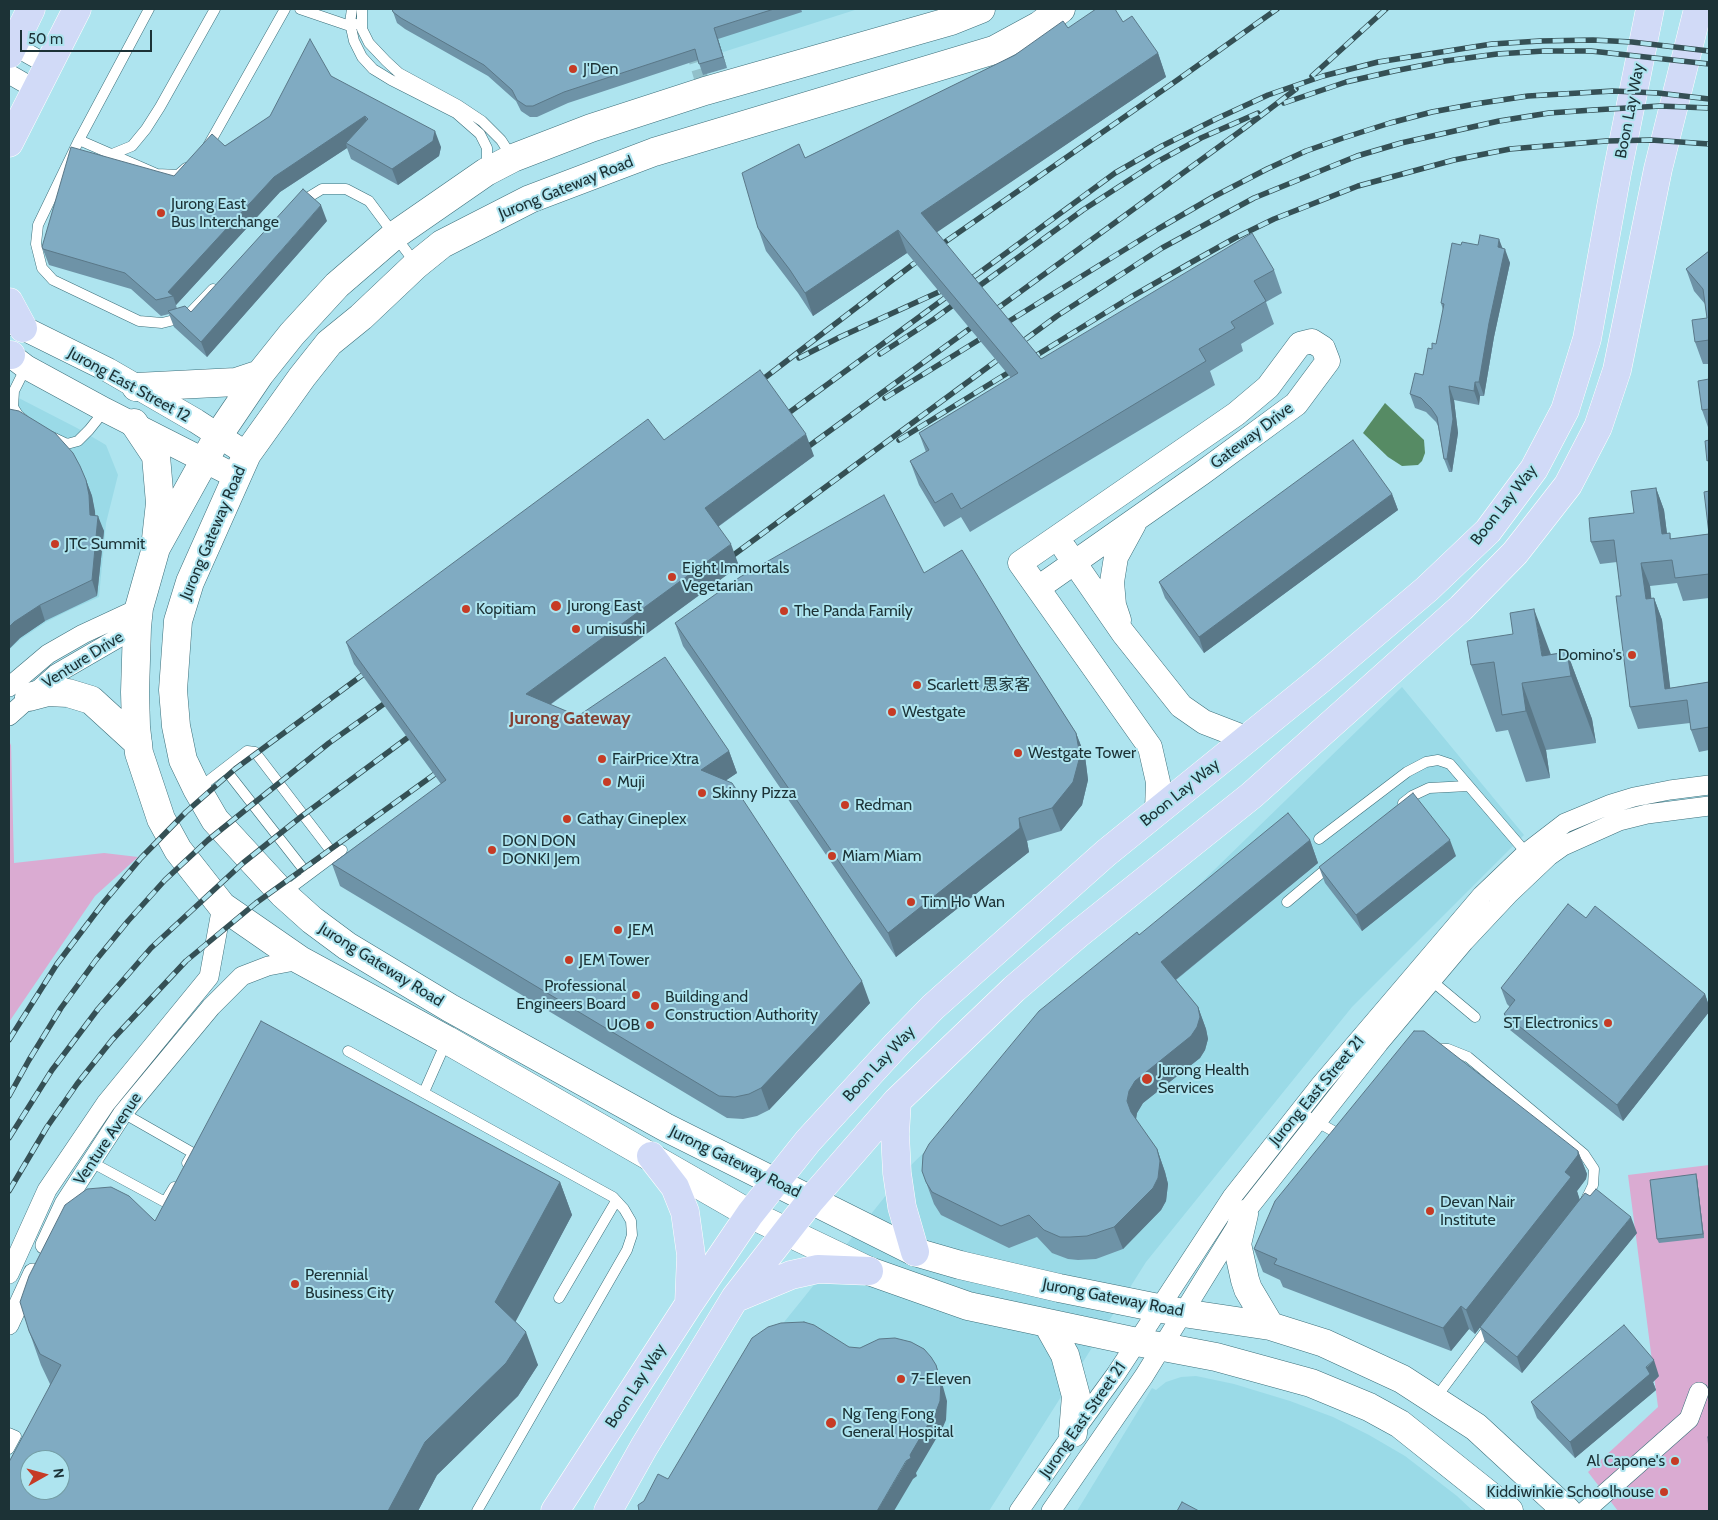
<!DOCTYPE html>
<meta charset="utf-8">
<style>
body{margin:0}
#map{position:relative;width:1718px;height:1520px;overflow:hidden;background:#aee4ef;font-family:Cabin,sans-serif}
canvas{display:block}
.frame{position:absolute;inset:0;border:10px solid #1c3236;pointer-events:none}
.north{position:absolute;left:20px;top:1450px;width:50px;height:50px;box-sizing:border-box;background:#aee4ef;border:1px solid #749da5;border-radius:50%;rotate:83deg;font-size:14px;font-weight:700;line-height:20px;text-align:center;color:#1c3236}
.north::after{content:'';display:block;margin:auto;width:18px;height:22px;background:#c63b25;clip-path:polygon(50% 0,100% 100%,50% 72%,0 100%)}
.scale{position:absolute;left:20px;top:30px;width:132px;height:22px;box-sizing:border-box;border:2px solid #1c3236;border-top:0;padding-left:6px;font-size:15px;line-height:18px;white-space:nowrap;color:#1c3236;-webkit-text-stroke:4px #aee4ef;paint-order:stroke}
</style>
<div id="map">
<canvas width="1718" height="1520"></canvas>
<div class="frame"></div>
<div class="north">N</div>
<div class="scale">50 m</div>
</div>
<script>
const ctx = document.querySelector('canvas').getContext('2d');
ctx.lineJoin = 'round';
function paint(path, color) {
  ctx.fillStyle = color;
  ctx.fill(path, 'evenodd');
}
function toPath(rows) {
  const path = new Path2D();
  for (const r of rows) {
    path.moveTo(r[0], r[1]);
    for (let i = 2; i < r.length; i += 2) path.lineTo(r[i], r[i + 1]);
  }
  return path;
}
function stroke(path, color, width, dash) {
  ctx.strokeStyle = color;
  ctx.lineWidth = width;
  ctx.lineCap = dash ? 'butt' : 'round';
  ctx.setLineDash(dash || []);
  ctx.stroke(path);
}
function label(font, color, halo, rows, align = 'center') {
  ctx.font = font + ' Cabin,"Noto Sans SC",sans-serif';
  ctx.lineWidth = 4;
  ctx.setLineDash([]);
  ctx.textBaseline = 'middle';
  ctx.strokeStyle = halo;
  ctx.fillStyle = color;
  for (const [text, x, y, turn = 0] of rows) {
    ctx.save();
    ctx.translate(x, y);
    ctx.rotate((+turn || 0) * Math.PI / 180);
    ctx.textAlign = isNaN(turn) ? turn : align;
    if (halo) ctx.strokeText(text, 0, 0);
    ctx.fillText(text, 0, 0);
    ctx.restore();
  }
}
paint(toPath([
 [675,9,858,9,692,62],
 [9,393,77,428,106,445,118,475,106,523,99,597,70,610,46,622,21,639,9,650],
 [1402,687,1524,835,1352,1007,1146,1262,989,1511,654,1511,723,1398,908,1168],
 [1196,1376,1234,1384,1290,1401,1333,1417,1369,1435,1405,1456,1457,1496,1473,1511,1077,1511,1152,1388,1156,1390,1166,1382,1181,1377]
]), '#9adae7');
paint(toPath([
 [11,743,14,863,104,853,138,857,95,896,9,1022,9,748],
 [1709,1165,1709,1511,1618,1511,1588,1472,1658,1407,1628,1175]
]), '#daabd2');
paint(toPath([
 [1385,403,1424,440,1425,453,1422,461,1418,465,1402,466,1388,457,1363,433]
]), '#568b64');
stroke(toPath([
 [680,9,705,91]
]), '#91c0ca', 14, [14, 7]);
const service = toPath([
 [149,9,79,140,38,225,36,244,42,268,53,280,139,321,162,323,186,317,213,289],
 [300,9,350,26,356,24],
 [352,9,350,23,354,41,362,57,373,69,391,80,456,113,480,134,487,148,487,168],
 [362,9,362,29,369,43,386,61,399,73,458,105,482,121,501,140,512,157],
 [79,140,157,174,178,175,186,168],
 [208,146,285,9],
 [110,155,132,146,146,129,160,107,215,9],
 [299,203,322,189,346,189,369,201,416,264],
 [23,419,18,415,13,407,14,391,26,367],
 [52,437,67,444,78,441,89,430,105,410],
 [225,769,308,875],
 [199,788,247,751,255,752,334,855],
 [1403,803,1412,796,1429,788,1468,786],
 [1319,839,1407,772,1426,762,1438,760,1450,764,1529,856],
 [283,894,342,850],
 [1287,902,1332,864],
 [1432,981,1475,1017],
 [1433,1048,1448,1049,1468,1057,1584,1154,1594,1169,1593,1185,1583,1206],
 [348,1051,613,1197,624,1209,631,1221,632,1235,627,1250,477,1511],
 [424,1092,447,1040],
 [1299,1112,1337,1133,1343,1129],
 [123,1113,193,1153,187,1163],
 [91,1162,165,1202,174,1187],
 [559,1298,616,1201],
 [1435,1399,1491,1324],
 [9,1433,16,1436,9,1449]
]);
const minor = toPath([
 [9,43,48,65],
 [9,74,35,89],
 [9,687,48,654,83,634,139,608],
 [9,716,56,674,137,627],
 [45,1245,64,1204,123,1113,211,1007,242,976,268,966,300,960],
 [9,1274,47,1190,106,1103,209,977,222,906],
 [9,1325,33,1273],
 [1019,1511,1073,1433,1116,1374,1232,1197,1321,1084,1482,895,1526,853,1565,823,1611,804,1634,797,1670,790,1709,785],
 [1051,1511,1144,1376,1244,1214,1379,1043,1464,942,1510,893,1549,856,1563,846,1619,821,1647,814,1709,806],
 [1585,1511,1689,1419,1699,1392]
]);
const tertiary = toPath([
 [9,321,108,370,196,421,247,454],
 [9,354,26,367,105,410,237,477],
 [1065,549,1123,633,1181,706,1204,722,1248,739],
 [1038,588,1202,473,1296,404,1328,361,1323,348,1312,341,1300,344,1268,387,1236,414,1020,563,1150,747,1158,782,1157,811],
 [1119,620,1114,605,1112,582,1116,557,1134,524]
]);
const secondary = toPath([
 [981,9,951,21,705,91,591,128,513,158,486,172,395,235,337,285,292,334,260,374,218,436,156,548,139,608,137,627,135,692,136,727,139,753,161,819,178,850,222,906,300,960,447,1040,750,1214,869,1271,968,1306,1137,1342,1216,1357,1311,1383,1369,1407,1400,1424,1509,1511],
 [1061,9,1040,25,994,50,654,152,530,199,442,244,416,265,361,317,329,343,302,377,247,454,190,582,178,621,173,690,176,726,183,760,197,789,215,820,283,894,312,920,347,946,450,1008,665,1127,915,1252,960,1265,1059,1288,1183,1313,1270,1326,1324,1343,1402,1379,1476,1427,1567,1511],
 [136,387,236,382,260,374],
 [134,423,156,456,160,503,156,539],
 [29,697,48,692,68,693,91,700,138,743],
 [1244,1214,1237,1244,1245,1280,1248,1289,1270,1326],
 [1047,1323,1065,1355,1076,1396,1073,1433]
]);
const primary = toPath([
 [9,54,31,9],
 [9,143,77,9],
 [9,302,23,328],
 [9,355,11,355],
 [897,1101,895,1134,897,1173,902,1207,915,1252],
 [651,1156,675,1187,685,1212,691,1255,689,1304],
 [736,1298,791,1275,818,1269,869,1271],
 [555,1511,689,1304,750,1214,808,1141,897,1044,933,1007,1106,853,1322,678,1427,589,1488,531,1534,469,1565,410,1587,339,1617,173,1650,9],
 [608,1511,644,1447,735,1298,811,1200,897,1101,1014,989,1077,935,1252,795,1461,608,1515,553,1568,485,1598,427,1617,370,1658,169,1698,9]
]);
stroke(service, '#3c6f7a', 11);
stroke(minor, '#3c6f7a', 20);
stroke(tertiary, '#3c6f7a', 25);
stroke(secondary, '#3c6f7a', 29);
stroke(primary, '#fff', 29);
stroke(service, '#fff', 10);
stroke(minor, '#fff', 19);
stroke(tertiary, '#fff', 24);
stroke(secondary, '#fff', 28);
stroke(primary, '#d1daf7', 28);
const rail = toPath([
 [1312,76,1386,9],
 [1284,103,1346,82,1394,71,1445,61,1497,54,1544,51,1591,51,1709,64],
 [880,354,934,319,1083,210,1157,162,1201,138,1258,113],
 [799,358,840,337,952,286],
 [754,386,912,265,1176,81,1277,9],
 [885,398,1158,229,1213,197,1267,169,1306,151,1343,138,1390,123,1432,112,1475,104,1528,96,1613,91,1658,93,1709,99],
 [779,420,1115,173,1162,146,1216,119,1268,95,1323,76,1378,62,1492,44,1540,41,1593,40,1632,42,1709,51],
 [899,440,1131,297,1192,262,1235,238,1274,219,1358,186,1454,160,1510,149,1606,141,1651,140,1709,144],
 [798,454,1246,127,1296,89],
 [724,562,1057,316,1162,248,1254,198,1357,156,1401,143,1499,121,1549,113,1593,110,1660,106,1709,108],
 [9,1040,57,964,104,902,141,858,186,812,235,769,372,668],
 [9,1096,29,1060,61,1008,96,960,128,921,165,880,208,840,329,743,395,696],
 [9,1138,52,1070,98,1009,151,948,243,863,302,816,418,730],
 [9,1191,47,1127,77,1084,112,1040,186,961,256,903,446,766]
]);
stroke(rail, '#355055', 5.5);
stroke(rail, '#aee4ef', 4, [11]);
paint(toPath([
 [392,9,801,9,802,12,718,39,727,68,703,75,698,60,568,103,537,117,530,117,521,111,516,101,488,76,405,29,397,23],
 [1123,22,1158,53,1166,77,936,232,1041,359,1274,270,1282,293,1266,302,1274,324,1241,344,1243,351,1210,371,1215,385,970,532,961,517,944,527,919,485,910,461,926,452,919,433,1011,378,907,253,813,316,798,293,766,251,758,228,805,158,1015,55,1068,28],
 [331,76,441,147,439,156,398,185,351,159,347,148,280,192,176,305,177,309,191,312,327,221,207,357,174,327,169,314,161,316,131,289,49,265,42,247,174,176,225,146],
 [1461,245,1478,245,1503,248,1510,263,1494,337,1484,396,1480,396,1479,405,1454,400,1458,433,1452,472,1449,472,1444,459,1438,426,1436,422,1426,412,1415,408,1410,394,1423,375,1432,349,1436,344,1443,310,1441,303],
 [1709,251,1709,364,1703,364,1695,342,1707,318,1705,304,1694,291,1686,269],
 [1709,379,1709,430,1702,410],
 [9,409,86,480,92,496,95,515,104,531,97,596,45,621,20,638,9,649],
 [664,440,814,456,718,527,739,566,550,705,578,716,729,751,737,773,726,780,870,1003,769,1110,757,1116,743,1119,727,1118,340,886,332,864,441,784,354,664,346,642],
 [1656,488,1664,510,1667,534,1670,533,1671,539,1709,534,1709,598,1683,601,1677,583,1650,586,1651,598,1654,598,1662,620,1670,688,1709,682,1709,750,1699,752,1691,730,1690,723,1638,729,1630,707,1621,596,1617,562,1600,564,1591,542,1634,513],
 [1392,494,1398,510,1204,653,1165,598,1159,582],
 [924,573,1019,644,1076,733,1085,756,1088,780,1082,805,1061,831,1027,841,1029,852,896,957,683,646,675,623],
 [1467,641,1551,654,1567,652,1592,719,1596,743,1546,750,1550,778,1526,782,1508,730,1496,732,1471,665],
 [1310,840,1318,863,1176,980,1198,1007,1206,1029,1208,1039,1205,1050,1200,1058,1143,1103,1137,1113,1136,1120,1157,1149,1165,1172,1168,1184,1166,1201,1161,1210,1123,1249,1096,1259,1078,1260,1068,1259,1052,1253,1037,1237,1009,1248,941,1215,934,1204,926,1182,1139,935],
 [1456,856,1362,931,1325,883,1319,867],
 [1586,918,1705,994,1709,1006,1709,1012,1623,1121,1510,1030,1504,1014,1510,1007,1507,1004,1501,988],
 [1578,1151,1587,1174,1586,1179,1577,1191,1579,1199,1637,1233,1522,1373,1485,1342,1480,1327,1475,1334,1469,1329,1451,1351,1283,1287,1280,1280,1263,1272,1254,1249],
 [1696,1174,1697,1178,1704,1238,1659,1243,1657,1239],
 [560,1182,572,1215,515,1321,538,1365,518,1396,437,1475,418,1511,9,1511,50,1384,41,1365,29,1331,155,1221],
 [1659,1376,1653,1382,1656,1390,1575,1458,1537,1418,1531,1402]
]), '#6e93a7');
paint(toPath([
 [714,28,718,39,727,68,723,57],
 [1158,53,1166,77,930,237,921,213],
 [365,116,371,132,346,143,347,148,280,192,176,305,173,296,168,292,274,177],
 [435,131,441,147,439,156,398,185,392,169],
 [321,205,327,221,207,357,201,342],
 [898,230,907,253,813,316,805,293],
 [1499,239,1504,252,1505,249,1510,263,1494,337,1484,396,1479,382],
 [1475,382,1480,396,1479,405,1474,391],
 [1449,386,1454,400,1458,433,1452,472,1447,459],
 [806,434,814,456,713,530,705,508],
 [86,480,92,496,95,511,96,531,90,515],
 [1656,488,1664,510,1670,557,1662,534],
 [1392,494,1398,510,1204,653,1199,637],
 [98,516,104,531,97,596,92,580],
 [731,544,739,566,534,716,526,694],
 [1641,563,1650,586,1654,621,1646,599],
 [1654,598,1662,620,1672,702,1665,689],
 [40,605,45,621,20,638,9,649,9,627,14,622],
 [1534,609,1559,676,1542,656],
 [1567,652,1592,719,1596,743,1571,676],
 [1522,683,1546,750,1550,778,1526,711],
 [1076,733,1085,756,1088,780,1082,805,1061,831,1052,808],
 [729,751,737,773,709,792,701,770],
 [1019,818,1027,841,1029,852,896,957,888,933],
 [1310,840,1318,863,1169,985,1161,962],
 [1450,840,1456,856,1362,931,1356,915],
 [862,981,870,1003,769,1110,761,1088],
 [1705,994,1709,1006,1709,1012,1623,1121,1617,1105],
 [1198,1007,1206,1029,1208,1039,1205,1050,1200,1058,1143,1103,1137,1113,1135,1124,1127,1101,1129,1091,1135,1081],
 [1157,1149,1165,1172,1168,1184,1166,1201,1161,1210,1123,1249,1114,1227],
 [1578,1151,1587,1174,1586,1179,1577,1191,1580,1200,1475,1334,1466,1310,1565,1172],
 [1696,1174,1697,1178,1704,1238,1703,1234],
 [560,1182,572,1215,508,1336,495,1302],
 [1631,1217,1637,1233,1522,1373,1517,1357],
 [1461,1306,1469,1329,1451,1351,1443,1328],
 [526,1332,538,1365,518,1396,437,1475,418,1511,388,1511,425,1442],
 [1654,1360,1659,1376,1653,1382,1656,1390,1575,1458,1570,1442],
 [936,1365,942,1383,947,1401,946,1420,943,1427,916,1473,917,1476,913,1479,894,1511,877,1511,910,1455]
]), '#5a7888');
const building = toPath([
 [392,9,774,9,714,28,723,57,699,64,695,49,564,92,533,106,526,106,517,100,512,90,484,65,401,18,393,12,392,9],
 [1096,9,1115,9,1123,22,1132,16,1158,53,921,213,1041,359,1252,233,1274,270,1254,281,1266,301,1231,322,1235,328,1199,349,1206,361,961,509,952,493,935,503,910,461,929,450,919,433,1018,373,898,230,805,293,790,270,758,228,742,173,799,144,805,158,1015,55,1063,21,1068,28,1096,9],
 [310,39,331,76,435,131,433,141,392,169,346,143,368,119,365,116,274,177,168,292,173,296,156,300,125,273,43,249,42,247,71,147,174,176,212,134,225,146,270,116,310,39],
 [303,189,321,205,201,342,168,311,185,306,191,312,303,189],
 [1480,235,1499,239,1498,247,1505,249,1489,323,1479,382,1475,382,1474,391,1449,386,1453,419,1447,459,1444,459,1437,417,1431,408,1421,398,1410,394,1415,373,1423,375,1428,348,1432,349,1432,343,1436,344,1444,304,1441,303,1452,243,1461,245,1462,242,1478,245,1480,235],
 [1709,251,1709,340,1695,342,1692,320,1707,318,1703,289,1686,269,1709,251],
 [760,370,806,434,705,508,731,544,526,694,578,716,665,657,729,751,701,770,732,783,862,981,761,1088,749,1094,735,1097,719,1096,332,864,446,780,346,642,648,419,664,440,760,370],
 [1709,379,1709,409,1702,410,1698,381,1709,379],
 [9,409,19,411,55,433,73,453,80,466,86,480,89,495,90,515,98,516,92,580,40,605,14,622,9,627,9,409],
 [1353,440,1392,494,1199,637,1159,582,1353,440],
 [1709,440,1709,460,1707,461,1705,441,1709,440],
 [1656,488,1662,534,1670,533,1670,539,1709,534,1709,574,1675,578,1672,560,1641,563,1646,599,1654,598,1665,689,1709,682,1709,727,1691,730,1687,700,1630,707,1616,596,1621,596,1614,540,1591,542,1589,518,1634,513,1631,491,1656,488],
 [1709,491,1709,534,1704,492,1709,491],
 [884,495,924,573,962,550,1019,644,1076,733,1080,756,1073,782,1052,808,1019,818,1020,828,888,933,675,623,740,577,884,495],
 [1534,609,1542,656,1567,652,1571,676,1522,683,1526,711,1502,715,1494,662,1471,665,1467,641,1513,634,1510,613,1534,609],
 [1413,793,1450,840,1356,915,1319,867,1413,793],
 [1288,813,1310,840,1161,962,1198,1007,1200,1017,1197,1027,1191,1036,1135,1081,1129,1091,1127,1101,1131,1112,1157,1149,1160,1161,1158,1178,1153,1188,1114,1227,1087,1236,1070,1237,1060,1237,1044,1230,1029,1215,1001,1226,932,1192,926,1182,922,1171,923,1155,929,1144,1039,1011,1137,932,1139,935,1288,813],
 [1568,904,1586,918,1595,906,1705,994,1617,1105,1504,1014,1515,1000,1501,988,1568,904],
 [261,1021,560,1182,495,1302,526,1332,506,1363,425,1442,388,1511,9,1511,9,1462,61,1365,40,1354,29,1331,20,1302,29,1276,65,1205,87,1189,111,1187,129,1196,155,1221,261,1021],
 [30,1460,60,1460,60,1490,30,1490,30,1460],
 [1414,1031,1424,1031,1578,1151,1578,1155,1565,1172,1571,1177,1466,1310,1461,1306,1443,1328,1274,1264,1277,1259,1254,1249,1275,1201,1414,1031],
 [1696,1174,1703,1234,1657,1239,1650,1180,1696,1174],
 [1596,1189,1631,1217,1517,1357,1480,1327,1585,1193,1590,1196,1596,1189],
 [804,1322,814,1325,849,1347,860,1348,879,1339,895,1338,911,1342,924,1349,931,1357,936,1365,941,1383,940,1401,937,1409,910,1455,911,1458,906,1461,877,1511,639,1511,638,1505,644,1501,658,1474,668,1479,752,1338,768,1327,781,1323,804,1322],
 [1624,1325,1654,1360,1646,1367,1650,1374,1570,1442,1531,1402,1624,1325],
 [1708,1437,1709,1437,1709,1451,1708,1437],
 [1182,1502,1199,1511,1177,1511,1182,1502]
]);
paint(building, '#80abc2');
stroke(building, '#5a7888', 1);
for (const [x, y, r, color] of [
 [573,69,5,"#c63b25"],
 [161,213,5,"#c63b25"],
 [55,544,5,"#c63b25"],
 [672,577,5,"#c63b25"],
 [556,606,6,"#c63b25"],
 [466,609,5,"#c63b25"],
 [784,611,5,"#c63b25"],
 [576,629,5,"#c63b25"],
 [1632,655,5,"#c63b25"],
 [917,685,5,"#c63b25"],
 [892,712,5,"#c63b25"],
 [1018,753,5,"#c63b25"],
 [602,759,5,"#c63b25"],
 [607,782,5,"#c63b25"],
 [702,793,5,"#c63b25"],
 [845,805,5,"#c63b25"],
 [567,819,5,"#c63b25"],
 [492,850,5,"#c63b25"],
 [832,856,5,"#c63b25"],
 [911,902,5,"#c63b25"],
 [618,930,5,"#c63b25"],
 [569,960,5,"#c63b25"],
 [636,995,5,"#c63b25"],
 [655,1006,5,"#c63b25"],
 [1608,1023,5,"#c63b25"],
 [650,1025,5,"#c63b25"],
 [1147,1079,6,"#c63b25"],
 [1430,1211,5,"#c63b25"],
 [295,1284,5,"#c63b25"],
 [901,1379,5,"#c63b25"],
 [831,1423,6,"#c63b25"],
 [1675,1461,5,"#c63b25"],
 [1664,1492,5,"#c63b25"]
]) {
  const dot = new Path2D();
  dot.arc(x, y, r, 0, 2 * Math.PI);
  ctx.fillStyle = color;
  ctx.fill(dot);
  stroke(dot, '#aee4ef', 2);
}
label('16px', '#1c3236', '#aee4ef', [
 ["J'Den",583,69],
 ["Jurong East",171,204],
 ["Bus Interchange",171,222],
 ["JTC Summit",65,544],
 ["Eight Immortals",682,568],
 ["Vegetarian",682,586],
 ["Jurong East",567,606],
 ["Kopitiam",476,609],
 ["The Panda Family",794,611],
 ["umisushi",586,629],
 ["Domino's",1622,655,"right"],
 ["Scarlett 思家客",927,685],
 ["Westgate",902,712],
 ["Westgate Tower",1028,753],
 ["FairPrice Xtra",612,759],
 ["Muji",617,782],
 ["Skinny Pizza",712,793],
 ["Redman",855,805],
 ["Cathay Cineplex",577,819],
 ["DON DON",502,841],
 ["DONKI Jem",502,859],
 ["Miam Miam",842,856],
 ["Tim Ho Wan",921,902],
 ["JEM",628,930],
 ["JEM Tower",579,960],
 ["Professional",626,986,"right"],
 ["Engineers Board",626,1004,"right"],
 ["Building and",665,997],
 ["Construction Authority",665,1015],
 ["ST Electronics",1598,1023,"right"],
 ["UOB",640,1025,"right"],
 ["Jurong Health",1158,1070],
 ["Services",1158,1088],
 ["Devan Nair",1440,1202],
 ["Institute",1440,1220],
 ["Perennial",305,1275],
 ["Business City",305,1293],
 ["7-Eleven",911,1379],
 ["Ng Teng Fong",842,1414],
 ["General Hospital",842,1432],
 ["Al Capone's",1665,1461,"right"],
 ["Kiddiwinkie Schoolhouse",1654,1492,"right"]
], 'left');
label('16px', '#1c3236', '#aee4ef', [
 ["Boon Lay Way",1630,111,-79],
 ["Jurong Gateway Road",566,188,-22],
 ["Jurong East Street 12",129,385,29],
 ["Gateway Drive",1252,436,-37],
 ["Boon Lay Way",1504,505,-52],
 ["Jurong Gateway Road",213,533,-67],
 ["Venture Drive",83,660,-32],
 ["Boon Lay Way",1180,793,-39],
 ["Jurong Gateway Road",381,965,32],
 ["Boon Lay Way",879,1064,-47],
 ["Jurong East Street 21",1317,1091,-50],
 ["Venture Avenue",108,1139,-56],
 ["Jurong Gateway Road",735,1162,26],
 ["Jurong Gateway Road",1113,1298,11],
 ["Boon Lay Way",636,1386,-57],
 ["Jurong East Street 21",1083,1420,-55]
]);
label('bold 18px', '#853e31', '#aee4ef', [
 ["Jurong Gateway",570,719]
]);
</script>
